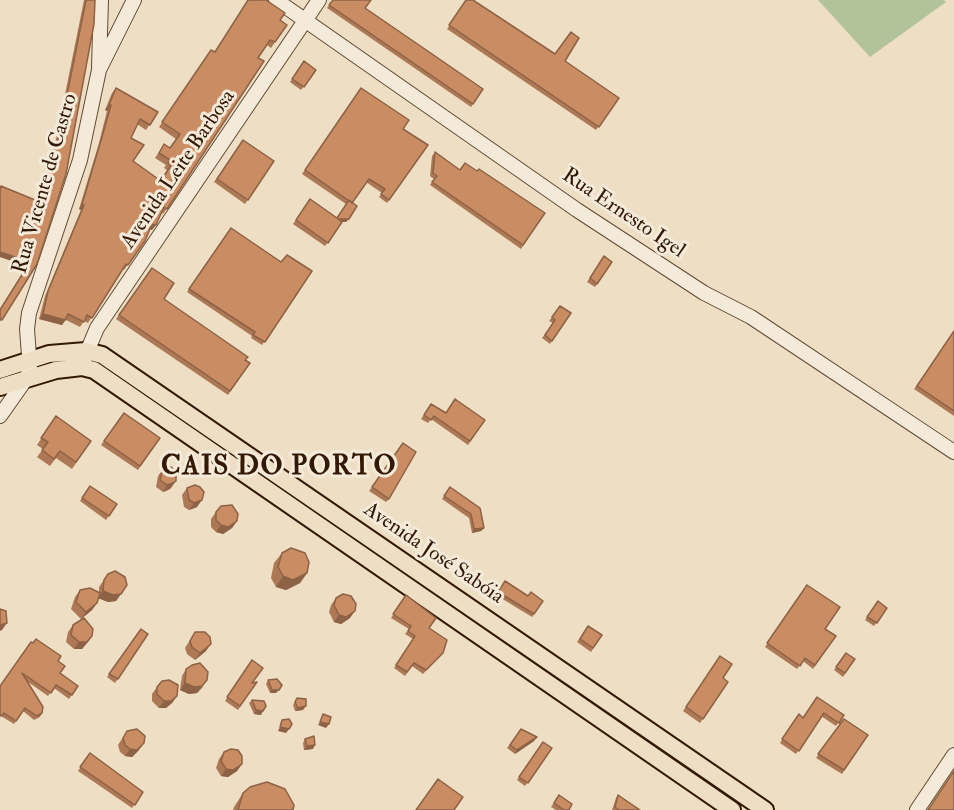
<!DOCTYPE html>
<meta charset="utf-8">
<style>
body{margin:0}
canvas{display:block;background:#eedfc4}
</style>
<canvas width="954" height="810"></canvas>
<script>
const ctx = document.querySelector('canvas').getContext('2d');
ctx.lineJoin = 'round';
function paint(path, color) {
  ctx.fillStyle = color;
  ctx.fill(path, 'evenodd');
}
function toPath(rows) {
  const path = new Path2D();
  for (const r of rows) {
    path.moveTo(r[0], r[1]);
    for (let i = 2; i < r.length; i += 2) path.lineTo(r[i], r[i + 1]);
  }
  return path;
}
function stroke(path, color, width, dash) {
  ctx.strokeStyle = color;
  ctx.lineWidth = width;
  ctx.lineCap = dash ? 'butt' : 'round';
  ctx.setLineDash(dash || []);
  ctx.stroke(path);
}
function label(font, color, halo, rows, align = 'center') {
  ctx.font = font + ' "IM FELL Double Pica",serif';
  ctx.lineWidth = 6;
  ctx.setLineDash([]);
  ctx.textBaseline = 'middle';
  ctx.strokeStyle = halo;
  ctx.fillStyle = color;
  for (const [text, x, y, turn = 0] of rows) {
    ctx.save();
    ctx.translate(x, y);
    ctx.rotate((+turn || 0) * Math.PI / 180);
    ctx.textAlign = isNaN(turn) ? turn : align;
    if (halo) ctx.strokeText(text, 0, 0);
    ctx.fillText(text, 0, 0);
    ctx.restore();
  }
}
paint(toPath([
 [818,0,944,0,946,2,870,57]
]), '#b3c399');
const minor = toPath([
 [276,0,577,210,704,293,751,317,954,452],
 [99,67,101,0],
 [84,359,97,328,319,0],
 [0,416,26,379,30,369,27,329,29,313,80,160,99,70,134,0],
 [917,810,954,755]
]);
const major = toPath([
 [0,370,49,354,86,351,102,355,765,810],
 [0,387,56,370,82,367,94,370,732,810]
]);
stroke(minor, '#624a33', 16);
stroke(major, '#331903', 20);
stroke(minor, '#f4ead9', 14);
stroke(major, '#eedfc4', 16);
paint(toPath([
 [84,0,95,0,37,264,0,322,0,309,27,266,0,257,0,188,39,201,56,139],
 [333,0,365,8,483,89,471,107,327,8],
 [466,0,565,61,619,98,596,130,447,29],
 [280,20,287,25,271,48,267,45,258,58,173,200,163,214,162,213,152,230,149,229,145,241,124,270,122,269,88,323,84,321,80,327,66,320,62,325,39,319,45,296,81,210,79,209,99,143,107,111,105,110,112,93,116,88,158,112,146,130,137,124,131,138,133,161,160,181,167,170,164,168,166,165,155,158,164,144,170,148,176,139,159,127,211,50,215,52],
 [304,61,316,70,301,90,290,82],
 [361,88,403,129,428,145,387,203,379,197,382,193,366,182,352,203,346,222,342,222,325,246,293,224,310,199,337,218,346,204,302,174],
 [243,140,274,161,245,204,214,182],
 [435,152,460,170,477,171,545,213,521,249,430,185,434,179,430,176,432,156],
 [231,228,281,262,312,271,262,345,251,338,252,336,187,292],
 [604,256,612,262,595,287,587,282],
 [152,268,164,299,250,363,228,395,116,319],
 [560,306,571,313,550,344,542,338,553,323,549,321],
 [954,331,954,416,914,389],
 [431,404,446,413,485,420,468,445,431,419,428,423,421,419],
 [124,413,160,438,138,470,101,445],
 [56,416,91,441,72,469,56,458,50,466,37,457,43,449,37,445],
 [403,443,389,499,386,502,369,491],
 [163,469,171,488,168,490,163,492,156,487,158,476],
 [90,486,117,504,106,520,80,501],
 [450,487,484,528,481,531,472,533,469,518,442,499],
 [187,488,197,507,189,510,184,507,182,495],
 [216,512,237,521,232,528,223,534,216,532,211,527,211,519],
 [282,553,307,573,300,583,286,590,276,587,271,578,274,563],
 [108,574,127,585,116,601,108,602,98,598,97,603,92,610,81,619,71,609,75,597,80,590,99,592,99,587],
 [505,581,528,596,543,601,532,617,496,595],
 [807,585,825,629,836,636,813,669,803,661,797,669,765,647],
 [406,595,429,628,443,653,423,674,412,666,405,676,394,668,413,639,405,634,409,629,391,618],
 [336,598,350,618,341,624,334,622,329,612,331,605],
 [878,601,887,608,874,626,865,620],
 [73,625,87,643,82,649,74,649,66,642,68,632],
 [588,626,602,635,591,652,577,642],
 [141,629,148,634,115,683,107,677],
 [195,632,206,651,195,660,187,654,185,648],
 [31,642,58,661,60,674,78,686,69,699,54,688,48,696,28,682,42,713,40,717,34,720,23,711,14,724,1,716,0,718,0,686],
 [846,653,855,659,843,677,834,670],
 [720,656,723,678,728,682,700,723,683,711],
 [252,660,252,683,257,682,238,710,225,701],
 [186,669,203,687,197,693,189,694,180,690,182,676],
 [268,680,276,693,270,693,266,684],
 [157,687,177,696,172,703,166,708,159,708,152,701,152,694],
 [817,697,844,715,836,726,821,716,796,754,780,743,799,714,803,718],
 [297,698,303,710,295,711,293,705],
 [252,700,261,715,254,714,249,703],
 [844,719,868,735,842,774,816,758],
 [521,729,537,737,534,741,515,754,507,748],
 [127,731,139,750,132,757,125,756,120,752,118,745],
 [305,739,313,749,304,750,303,743],
 [543,742,552,748,525,786,517,780],
 [224,752,242,764,237,771,228,777,221,776,216,768,219,759],
 [90,753,143,792,132,808,78,771],
 [243,793,293,810,233,810,234,807],
 [559,795,569,810,556,810,551,807],
 [618,795,640,810,612,810,616,798]
]), '#ad7855');
paint(toPath([
 [109,105,111,105,107,111,105,110],
 [82,204,84,205,81,210,79,209],
 [338,219,349,219,346,222,335,222],
 [152,224,156,225,152,230,148,229],
 [0,252,30,262,27,266,0,257],
 [43,314,65,320,62,325,39,319],
 [176,481,171,488,168,490,163,492,167,485],
 [202,500,197,507,189,510,194,503],
 [237,521,232,528,223,534,216,532,221,525],
 [484,528,481,531,472,533,474,529],
 [307,573,300,583,286,590,276,587,283,576],
 [103,591,121,594,116,601,108,602,98,598],
 [97,603,92,610,81,619,86,612],
 [355,611,350,618,341,624,334,622,339,615],
 [7,623,2,630,0,631,0,625],
 [92,636,87,643,82,649,74,649,79,642],
 [211,644,206,651,195,660,200,653],
 [207,680,197,693,189,694,180,690,185,683],
 [272,690,279,690,276,693,270,693],
 [177,696,172,703,166,708,159,708,164,701],
 [306,706,303,710,295,711,298,708],
 [256,710,263,711,261,715,254,714],
 [320,722,329,724,326,728,318,725],
 [280,727,289,729,286,733,278,731],
 [537,737,534,741,515,754,517,750],
 [144,743,139,750,132,757,125,756,130,749],
 [315,745,313,749,304,750,307,746],
 [242,764,237,771,228,777,221,776,226,769]
]), '#8d6245');
const building = toPath([
 [86,0,95,0,94,24,66,174,37,264,2,320,0,318,0,310,30,262,0,252,0,189,1,186,40,202,59,135,86,0],
 [248,0,266,0,285,13,280,20,287,25,275,42,270,40,258,58,264,61,173,200,167,209,164,207,156,225,152,224,145,241,128,265,126,264,92,318,87,315,84,322,68,314,65,320,43,314,48,291,84,205,82,204,102,137,111,105,109,105,116,88,158,112,150,125,140,119,131,138,144,145,133,161,161,181,171,165,168,163,170,160,159,153,164,144,170,148,180,134,162,122,211,50,215,52,248,0],
 [333,0,371,0,365,8,483,89,473,104,329,5,333,0],
 [466,0,473,0,555,54,571,32,579,38,565,61,619,98,599,127,449,25,466,0],
 [304,61,316,70,304,87,292,79,304,61],
 [361,88,409,120,403,129,428,145,389,200,381,194,385,189,369,179,352,203,305,170,361,88],
 [243,140,274,161,248,200,217,179,243,140],
 [435,152,460,170,465,163,477,171,479,169,545,213,523,245,432,182,437,176,433,173,435,152],
 [310,199,337,218,349,200,357,206,349,219,338,219,342,222,328,243,296,220,310,199],
 [231,228,281,262,287,255,312,271,265,342,253,335,255,332,189,289,231,228],
 [604,256,612,262,597,284,590,278,604,256],
 [152,268,174,283,164,299,248,357,245,360,250,363,230,391,119,315,152,268],
 [560,306,571,313,552,341,545,335,555,320,552,317,560,306],
 [954,331,954,411,917,386,954,331],
 [455,399,485,420,470,441,434,416,431,420,424,415,431,404,446,413,455,399],
 [124,413,160,438,140,466,104,441,124,413],
 [56,416,91,441,76,462,60,451,54,459,42,450,48,442,41,438,56,416],
 [403,443,416,452,389,499,372,487,403,443],
 [171,467,176,471,176,481,173,483,167,485,160,480,163,469,171,467],
 [195,485,200,487,204,492,202,500,194,503,189,500,187,488,195,485],
 [90,486,117,504,109,516,82,498,90,486],
 [450,487,480,508,484,528,474,529,471,514,444,496,450,487],
 [232,505,238,514,237,521,228,527,221,525,216,520,216,512,221,506,232,505],
 [291,548,305,553,309,562,307,573,293,580,283,576,278,567,282,553,291,548],
 [115,571,125,577,127,585,121,594,113,595,103,591,104,580,108,574,115,571],
 [505,581,528,596,531,592,543,601,534,614,498,592,505,581],
 [807,585,840,607,825,629,836,636,815,665,805,658,800,666,767,643,807,585],
 [90,588,100,593,97,603,86,612,76,602,80,590,90,588],
 [343,594,351,596,356,604,355,611,346,617,339,615,334,605,336,598,343,594],
 [406,595,436,618,429,628,447,640,443,653,426,670,414,663,407,672,396,665,415,636,408,631,411,626,393,614,406,595],
 [878,601,887,608,877,623,867,617,878,601],
 [0,609,6,611,7,623,0,625,0,609],
 [84,618,93,629,92,636,87,642,79,642,71,635,73,625,84,618],
 [588,626,602,635,593,648,580,639,588,626],
 [141,629,148,634,118,679,109,674,141,629],
 [195,632,205,632,210,637,211,644,200,653,192,647,190,641,195,632],
 [36,639,61,656,58,661,65,666,60,673,78,686,72,695,56,685,51,693,22,673,43,707,42,713,37,716,25,708,16,721,4,713,2,716,0,714,0,686,31,642,33,643,36,639],
 [846,653,855,659,845,673,836,667,846,653],
 [720,656,732,664,723,678,728,682,703,719,686,707,720,656],
 [252,660,263,668,252,683,257,682,240,706,227,697,252,660],
 [200,663,208,672,207,680,202,686,194,687,185,683,186,669,192,665,200,663],
 [277,679,282,685,279,690,272,690,268,680,277,679],
 [169,680,178,685,177,696,171,701,164,701,157,694,157,687,162,681,169,680],
 [817,697,844,715,839,723,824,713,799,751,782,739,799,714,803,718,817,697],
 [297,698,306,699,306,706,298,708,295,702,297,698],
 [252,700,264,701,266,706,263,711,256,710,252,700],
 [323,714,331,717,329,724,320,722,323,714],
 [289,719,292,724,289,729,280,727,282,720,289,719],
 [844,719,868,735,844,770,818,754,844,719],
 [137,729,145,736,144,743,137,750,130,749,125,745,123,738,127,731,137,729],
 [521,729,537,737,517,750,510,745,521,729],
 [314,736,315,745,307,746,305,739,314,736],
 [543,742,552,748,528,783,519,777,543,742],
 [231,749,238,750,242,756,242,764,233,770,226,769,221,761,224,752,231,749],
 [90,753,143,792,135,805,80,767,90,753],
 [954,771,954,810,928,810,954,771],
 [438,779,463,797,454,810,416,810,438,779],
 [267,782,285,789,294,805,293,810,238,810,243,793,250,787,267,782],
 [559,795,572,804,569,810,564,810,554,803,559,795],
 [618,795,640,810,619,810,615,807,618,795]
]);
paint(building, '#c98c63');
stroke(building, '#8d6245', 1.5);
label('21px', '#331903', '#f4ead9', [
 ["Avenida Leite Barbosa",179,170,-56],
 ["Rua Vicente de Castro",46,184,-74],
 ["Rua Ernesto Igel",623,214,34],
 ["Avenida José Sabóia",433,554,34]
]);
ctx.letterSpacing = '1.5px';
label('bold 27px', '#331903', '#f4ead9', [
 ["CAIS DO PORTO",279,468]
]);
ctx.letterSpacing = '0px';
</script>
